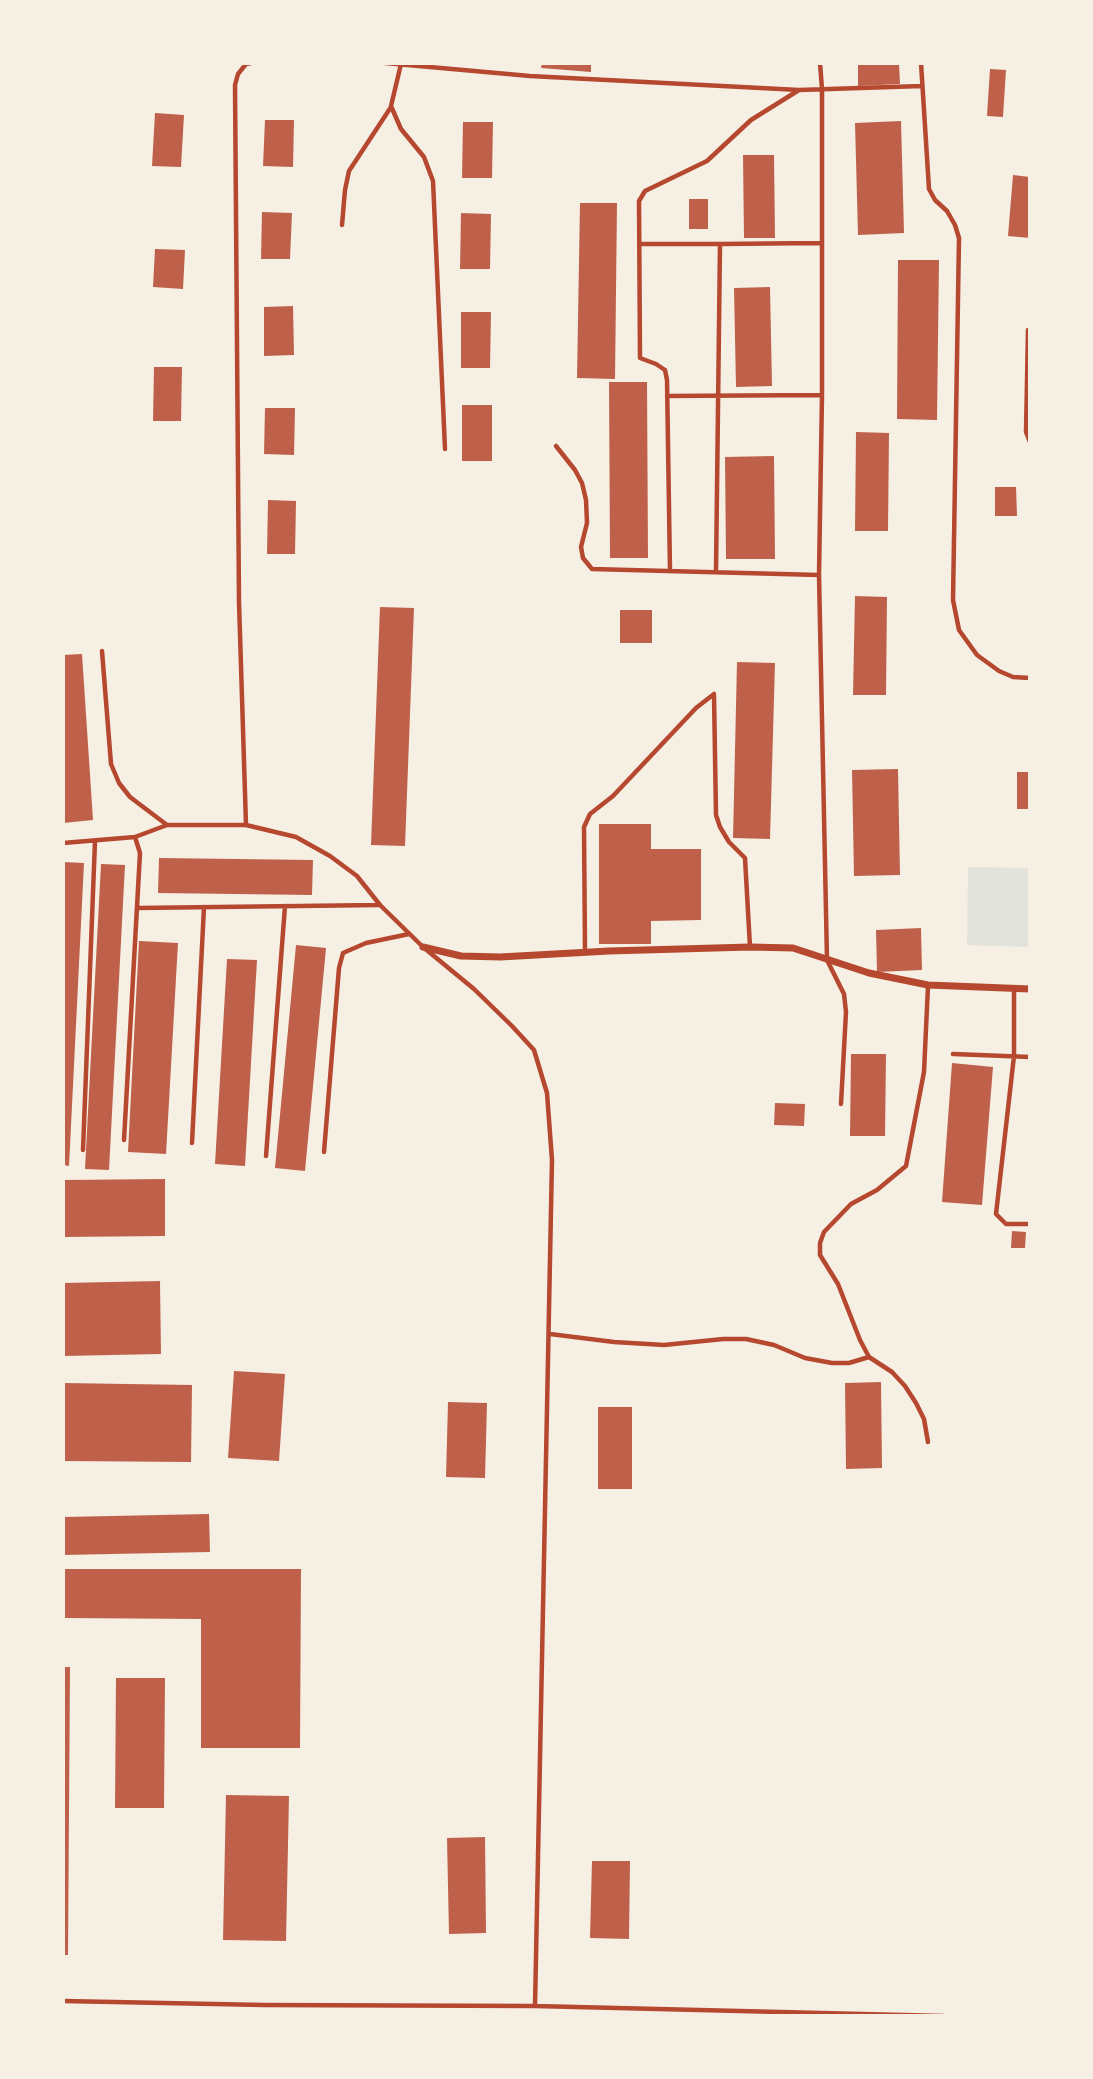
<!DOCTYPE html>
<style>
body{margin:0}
#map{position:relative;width:1093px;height:2079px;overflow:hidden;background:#f6efe4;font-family:"Source Sans 3",sans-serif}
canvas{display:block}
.frame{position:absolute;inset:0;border:65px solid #f6efe4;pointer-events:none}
</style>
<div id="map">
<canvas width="1093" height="2079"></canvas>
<div class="frame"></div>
</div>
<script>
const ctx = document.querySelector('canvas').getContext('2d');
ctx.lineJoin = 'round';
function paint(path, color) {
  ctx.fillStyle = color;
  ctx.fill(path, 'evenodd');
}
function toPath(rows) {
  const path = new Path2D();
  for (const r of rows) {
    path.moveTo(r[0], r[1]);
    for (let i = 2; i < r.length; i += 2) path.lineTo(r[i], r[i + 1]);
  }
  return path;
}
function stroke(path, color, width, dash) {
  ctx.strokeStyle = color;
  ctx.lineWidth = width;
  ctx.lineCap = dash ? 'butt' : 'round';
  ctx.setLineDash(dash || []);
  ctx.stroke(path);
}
paint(toPath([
 [968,867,1030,868,1029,947,967,945]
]), '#e2e4dc');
paint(toPath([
 [542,63,591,63,591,72,541,68],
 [858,63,899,63,900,84,858,86],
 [990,69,1006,70,1003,117,987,116],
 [155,113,184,115,181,167,152,166],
 [265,120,294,120,293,167,263,166],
 [901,121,904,233,858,235,855,123],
 [463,122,493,122,492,178,462,178],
 [743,155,774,155,775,238,744,238],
 [1013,175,1030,177,1030,238,1008,236],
 [689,199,708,199,708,229,689,229],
 [580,203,617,203,615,379,577,378],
 [262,212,292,213,290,259,261,259],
 [461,213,491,214,490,269,460,269],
 [155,249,185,250,183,289,153,287],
 [898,260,939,260,937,420,897,419],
 [770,287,772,386,736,387,734,288],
 [293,306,294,355,264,356,264,307],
 [461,312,491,312,490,368,461,368],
 [154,367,182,367,181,421,153,421],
 [609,382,647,382,648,558,610,558],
 [462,405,492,405,492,461,462,461],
 [265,408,295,408,294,455,264,454],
 [856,432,889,433,888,531,855,531],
 [774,456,775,559,726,559,725,457],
 [995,487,1016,487,1017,516,995,516],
 [268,500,296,501,295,554,267,554],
 [855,596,887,597,886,695,853,695],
 [380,607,414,608,405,846,371,845],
 [620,610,652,610,652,643,620,643],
 [82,654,93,820,63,823,63,655],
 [737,662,775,663,770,839,733,838],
 [898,769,900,875,854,876,852,770],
 [1017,772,1030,772,1030,809,1017,809],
 [599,824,651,824,651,849,701,849,701,920,651,921,651,944,599,944],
 [159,858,313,860,312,895,158,893],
 [63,862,84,863,69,1166,63,1165],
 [101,864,125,865,109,1170,85,1169],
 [921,928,922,970,877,972,876,930],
 [139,941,178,943,166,1154,128,1152],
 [296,945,326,948,305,1171,275,1168],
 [227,959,257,960,245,1166,215,1164],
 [851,1054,886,1054,885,1136,850,1136],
 [952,1063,993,1067,982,1205,942,1202],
 [775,1103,805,1104,804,1126,774,1125],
 [165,1179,165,1236,63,1237,63,1180],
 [1012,1231,1026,1232,1025,1248,1011,1248],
 [160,1281,161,1354,63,1356,63,1283],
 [234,1371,285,1374,279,1461,228,1458],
 [881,1382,882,1468,846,1469,845,1383],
 [63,1383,192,1385,191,1462,63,1461],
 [448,1402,487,1403,485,1478,446,1477],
 [598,1407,632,1407,632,1489,598,1489],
 [209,1514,210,1552,63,1555,63,1517],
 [63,1569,301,1569,300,1748,201,1748,201,1619,63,1618],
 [63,1667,70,1667,68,1955,63,1955],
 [116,1678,165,1678,164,1808,115,1808],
 [226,1795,289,1796,286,1941,223,1940],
 [485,1837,486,1933,449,1934,447,1838],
 [592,1861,630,1861,629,1939,590,1938]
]), '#bf614a');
stroke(toPath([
 [385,63,530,76,799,90,922,86],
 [820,63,822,89,822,395,819,575,827,960,844,994,846,1012,841,1104],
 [921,63,929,189,935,200,947,211,955,225,959,238,953,600,959,630,977,655,999,671,1013,677,1030,678],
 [401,64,391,106,401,129,424,157,433,181,445,449],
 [342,225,345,190,349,171,391,107],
 [639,244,720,244,716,571],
 [720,244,820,243],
 [1028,330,1026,432,1030,442],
 [667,396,822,395],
 [556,446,575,470,582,483,586,500,587,523,581,547,583,558,592,569,819,575],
 [670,571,667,380,665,370,656,364,640,358,639,201,645,191,707,161,751,120,799,90],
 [102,651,111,764,119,783,130,797,167,825],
 [714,695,716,815,720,827,729,842,745,858,750,947],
 [246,825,239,602,235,85,238,74,246,64,251,63],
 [63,843,135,837,167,825,246,825,296,837,330,856,357,876,380,905,423,947,474,989,512,1026,534,1050,547,1093,552,1160,535,2006],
 [137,908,379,905],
 [585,952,584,827,590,814,613,796,696,708,714,694],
 [1014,989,1014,1056,996,1214,1006,1224,1030,1224],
 [953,1054,1030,1057],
 [124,1140,140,853,135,837],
 [192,1143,204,907],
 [83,1150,95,841],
 [324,1152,339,968,343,953,366,943,409,934],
 [266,1156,285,906],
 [550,1334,614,1342,664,1345,723,1339,746,1339,774,1345,805,1358,832,1363,849,1363,869,1357],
 [928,1442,924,1419,916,1403,905,1386,892,1372,869,1357,860,1340,838,1284,820,1255,820,1243,824,1232,851,1204,877,1190,906,1166,924,1072,928,986],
 [63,2001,264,2005,535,2006,944,2016]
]), '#b5482f', 4.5);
stroke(toPath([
 [423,947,461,956,500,957,609,951,750,947,793,948,869,973,928,985,1030,989]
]), '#b5482f', 7);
</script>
